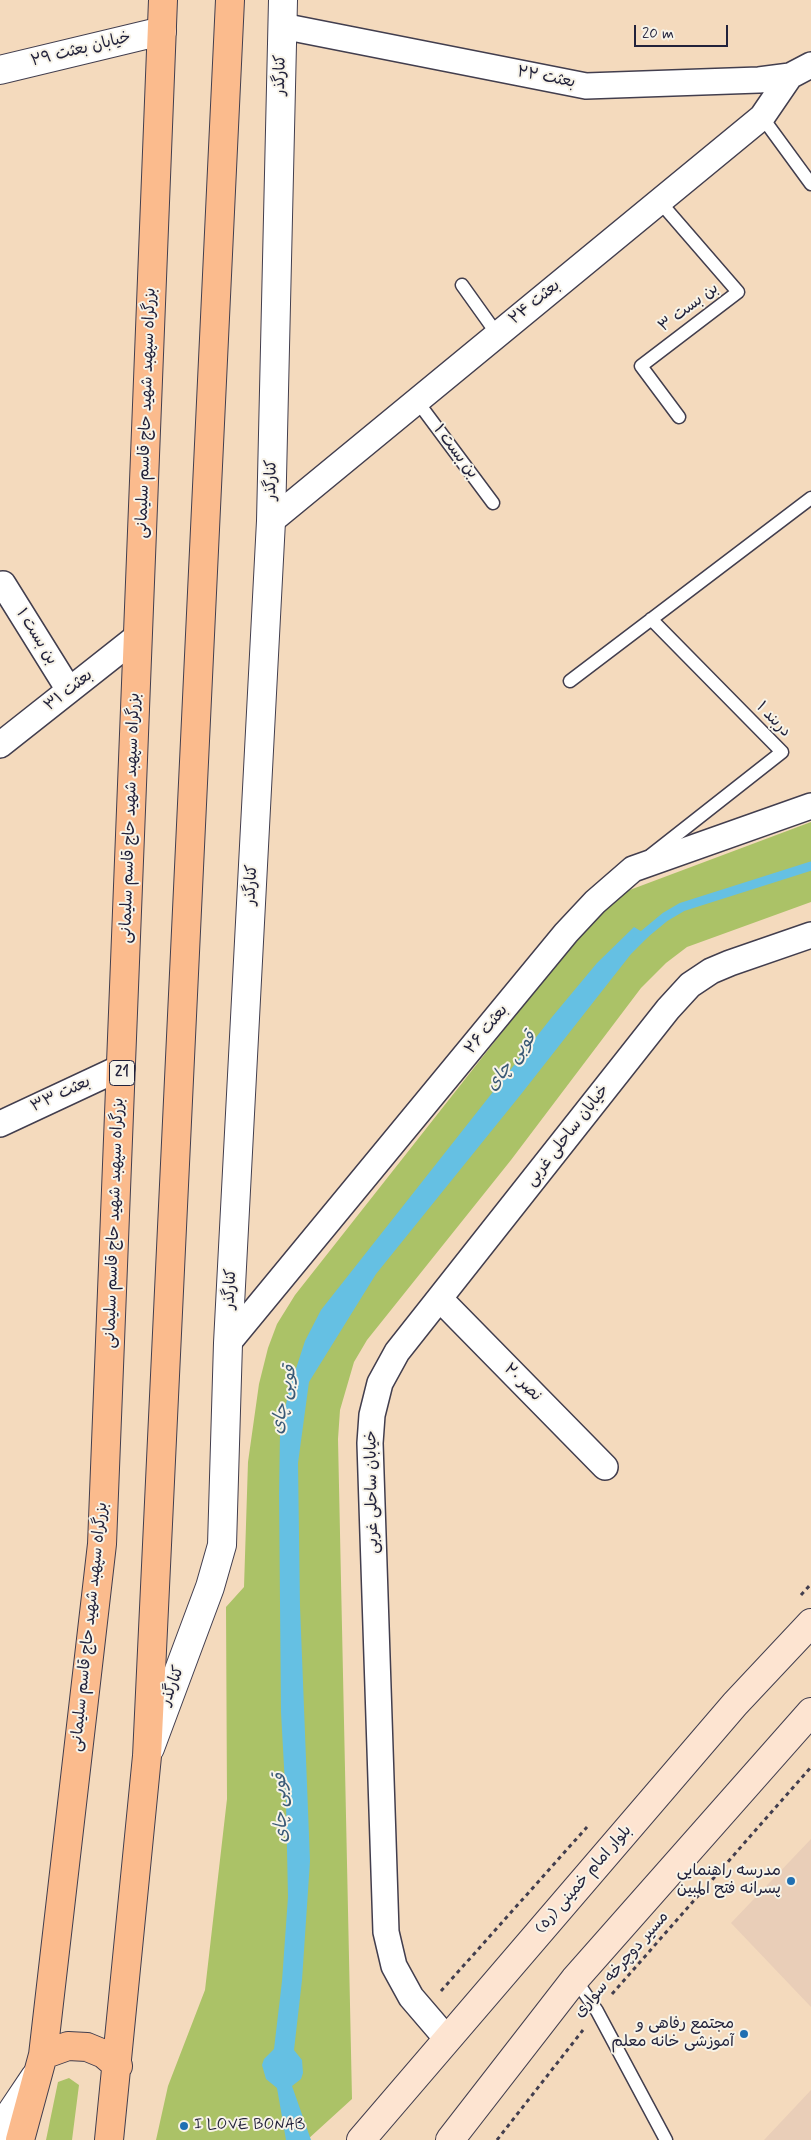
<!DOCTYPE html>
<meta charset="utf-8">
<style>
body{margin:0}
#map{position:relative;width:811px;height:2140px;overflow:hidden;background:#f4dabd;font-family:Mynerve,sans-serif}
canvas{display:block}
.scale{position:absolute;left:634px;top:25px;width:94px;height:22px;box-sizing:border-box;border:2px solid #22223b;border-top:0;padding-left:6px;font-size:15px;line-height:18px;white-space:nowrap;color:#22223b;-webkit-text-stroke:4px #f7f3e8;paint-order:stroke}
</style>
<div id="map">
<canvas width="811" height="2140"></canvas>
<div class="scale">20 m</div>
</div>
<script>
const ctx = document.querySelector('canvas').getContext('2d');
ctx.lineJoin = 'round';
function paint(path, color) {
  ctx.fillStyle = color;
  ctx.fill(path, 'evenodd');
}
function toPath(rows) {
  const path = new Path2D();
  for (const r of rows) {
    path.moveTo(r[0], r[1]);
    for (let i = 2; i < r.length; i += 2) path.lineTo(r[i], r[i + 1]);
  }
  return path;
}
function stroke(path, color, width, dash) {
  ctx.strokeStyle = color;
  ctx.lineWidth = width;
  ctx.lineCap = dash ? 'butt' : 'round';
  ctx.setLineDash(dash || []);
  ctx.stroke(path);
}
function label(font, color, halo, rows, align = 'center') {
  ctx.font = font + ' Mynerve,"Playpen Sans Arabic",sans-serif';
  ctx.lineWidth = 4;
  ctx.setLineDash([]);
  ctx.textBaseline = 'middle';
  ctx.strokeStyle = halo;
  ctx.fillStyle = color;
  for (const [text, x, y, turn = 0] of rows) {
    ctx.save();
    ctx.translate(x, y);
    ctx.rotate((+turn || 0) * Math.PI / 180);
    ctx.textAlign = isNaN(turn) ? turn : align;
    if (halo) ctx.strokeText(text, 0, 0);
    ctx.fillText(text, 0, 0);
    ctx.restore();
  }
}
paint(toPath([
 [811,1839,811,2007,731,1923],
 [811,2090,811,2140,764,2140]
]), '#e9ceb8');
paint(toPath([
 [811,822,811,902,687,947,666,963,641,988,511,1160,367,1340,354,1362,340,1410,338,1439,352,2099,307,2140,156,2140,168,2086,205,1990,227,1799,226,1607,244,1587,248,1462,259,1384,268,1348,277,1324,295,1295,570,946,607,908,627,891],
 [69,2078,79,2085,72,2140,46,2140,58,2082]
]), '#abc267');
paint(toPath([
 [634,927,649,936,631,954,522,1093,376,1274,309,1382,298,1463,300,1606,310,1861,302,1980,294,2050,302,2060,303,2073,301,2079,292,2086,311,2140,286,2140,277,2088,266,2079,262,2065,264,2059,274,2049,282,1981,288,1897,286,1803,281,1712,279,1495,280,1433,289,1390,305,1341,321,1310,552,1017,597,963]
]), '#65c0e3');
stroke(toPath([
 [636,941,665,917,682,907,811,866]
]), '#65c0e3', 9);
const service = toPath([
 [762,117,811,184],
 [660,202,738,292,641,366,679,417],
 [462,285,497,334],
 [417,401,493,503],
 [570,681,811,498],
 [651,855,782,752,651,619],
 [575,1979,597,2011,666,2140]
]);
const minor = toPath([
 [282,26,586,86,759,80,790,76,811,65],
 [271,521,762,117,790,76],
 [3,584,69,690],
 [0,745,138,636],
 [0,1124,122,1067],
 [440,1299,605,1467],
 [228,1343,566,933,595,902,633,869,811,806],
 [447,2039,411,1997,394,1966,386,1932,370,1443,372,1415,380,1383,397,1352,668,1009,690,985,711,971,730,963,811,935]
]);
const tertiary = toPath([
 [0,70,162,31],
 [150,1748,210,1587,222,1545,228,1343,271,521,283,0],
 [0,2129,35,2077]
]);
const secondary = toPath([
 [361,2140,735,1704,811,1623],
 [450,2140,575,1979,811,1712]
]);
const trunk = toPath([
 [43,2055,68,2046,87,2047,104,2054,118,2066],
 [20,2140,43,2055,102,1544,163,0],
 [109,2140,147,1756,230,0]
]);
stroke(service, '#423e4e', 15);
stroke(minor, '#423e4e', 28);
stroke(tertiary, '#423e4e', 30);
stroke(secondary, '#423e4e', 30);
stroke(trunk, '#423e4e', 30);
stroke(toPath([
 [801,1595,811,1584],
 [441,1991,587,1827],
 [612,1994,811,1767],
 [497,2140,583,2030]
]), '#423e4e', 3, [4, 4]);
stroke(service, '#fff', 12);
stroke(minor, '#fff', 25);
stroke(tertiary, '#fff', 28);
stroke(secondary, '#fde4d1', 28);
stroke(trunk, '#fbbb8d', 28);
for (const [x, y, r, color] of [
 [791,1881,5,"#1f6fb2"],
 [744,2034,5,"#1f6fb2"],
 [184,2126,5,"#1f6fb2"]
]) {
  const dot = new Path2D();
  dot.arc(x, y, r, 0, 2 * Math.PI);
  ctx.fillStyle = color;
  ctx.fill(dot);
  stroke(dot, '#f7f3e8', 2);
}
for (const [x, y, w] of [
 [122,1073,25]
]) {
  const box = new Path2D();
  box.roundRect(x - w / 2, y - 12.5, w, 25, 4);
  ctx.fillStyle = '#f7f3e8';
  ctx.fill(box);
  stroke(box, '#22223b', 1);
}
label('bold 15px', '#22223b', null, [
 ["21",122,1073]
]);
label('16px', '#22223b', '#f7f3e8', [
 ["خیابان بعثت ۲۹",81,50,-14],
 ["کنارگذر",281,75,-89],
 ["بعثت ۲۲",546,78,11],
 ["بعثت ۲۴",535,303,-39],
 ["بن بست ۳",689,308,-37],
 ["بزرگراه سپهبد شهید حاج قاسم سلیمانی",147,413,-88],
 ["بن بست ۱",455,452,53],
 ["کنارگذر",272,480,-89],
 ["بن بست ۱",36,637,58],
 ["بعثت ۳۱",69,691,-38],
 ["دربند ۱",773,720,46],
 ["بزرگراه سپهبد شهید حاج قاسم سلیمانی",131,818,-88],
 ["کنارگذر",252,885,-87],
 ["بعثت ۲۶",487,1030,-51],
 ["بعثت ۳۳",61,1095,-25],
 ["خیابان ساحلی غربی",568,1136,-52],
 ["بزرگراه سپهبد شهید حاج قاسم سلیمانی",115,1223,-88],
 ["کنارگذر",231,1289,-87],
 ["نصر ۲۰",522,1383,45],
 ["خیابان ساحلی غربی",373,1492,-91],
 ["بزرگراه سپهبد شهید حاج قاسم سلیمانی",90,1627,-84],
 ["کنارگذر",173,1686,-69],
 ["بلوار امام خمینی (ره)",584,1880,-49],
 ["مسیر دوچرخه سواری",622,1965,-49]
]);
label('16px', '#22223b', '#f7f3e8', [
 ["مدرسه راهنمایی",781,1872],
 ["پسرانه فتح المبین",781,1890],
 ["مجتمع رفاهی و",734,2025],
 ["آموزشی خانه معلم",734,2043],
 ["I LOVE BONAB",194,2126,"left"]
], 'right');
label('italic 18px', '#395976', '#f7f3e8', [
 ["قوبی چای",512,1062,-52],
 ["قوبی چای",285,1400,-78],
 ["قوبی چای",282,1808,-91]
]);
</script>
